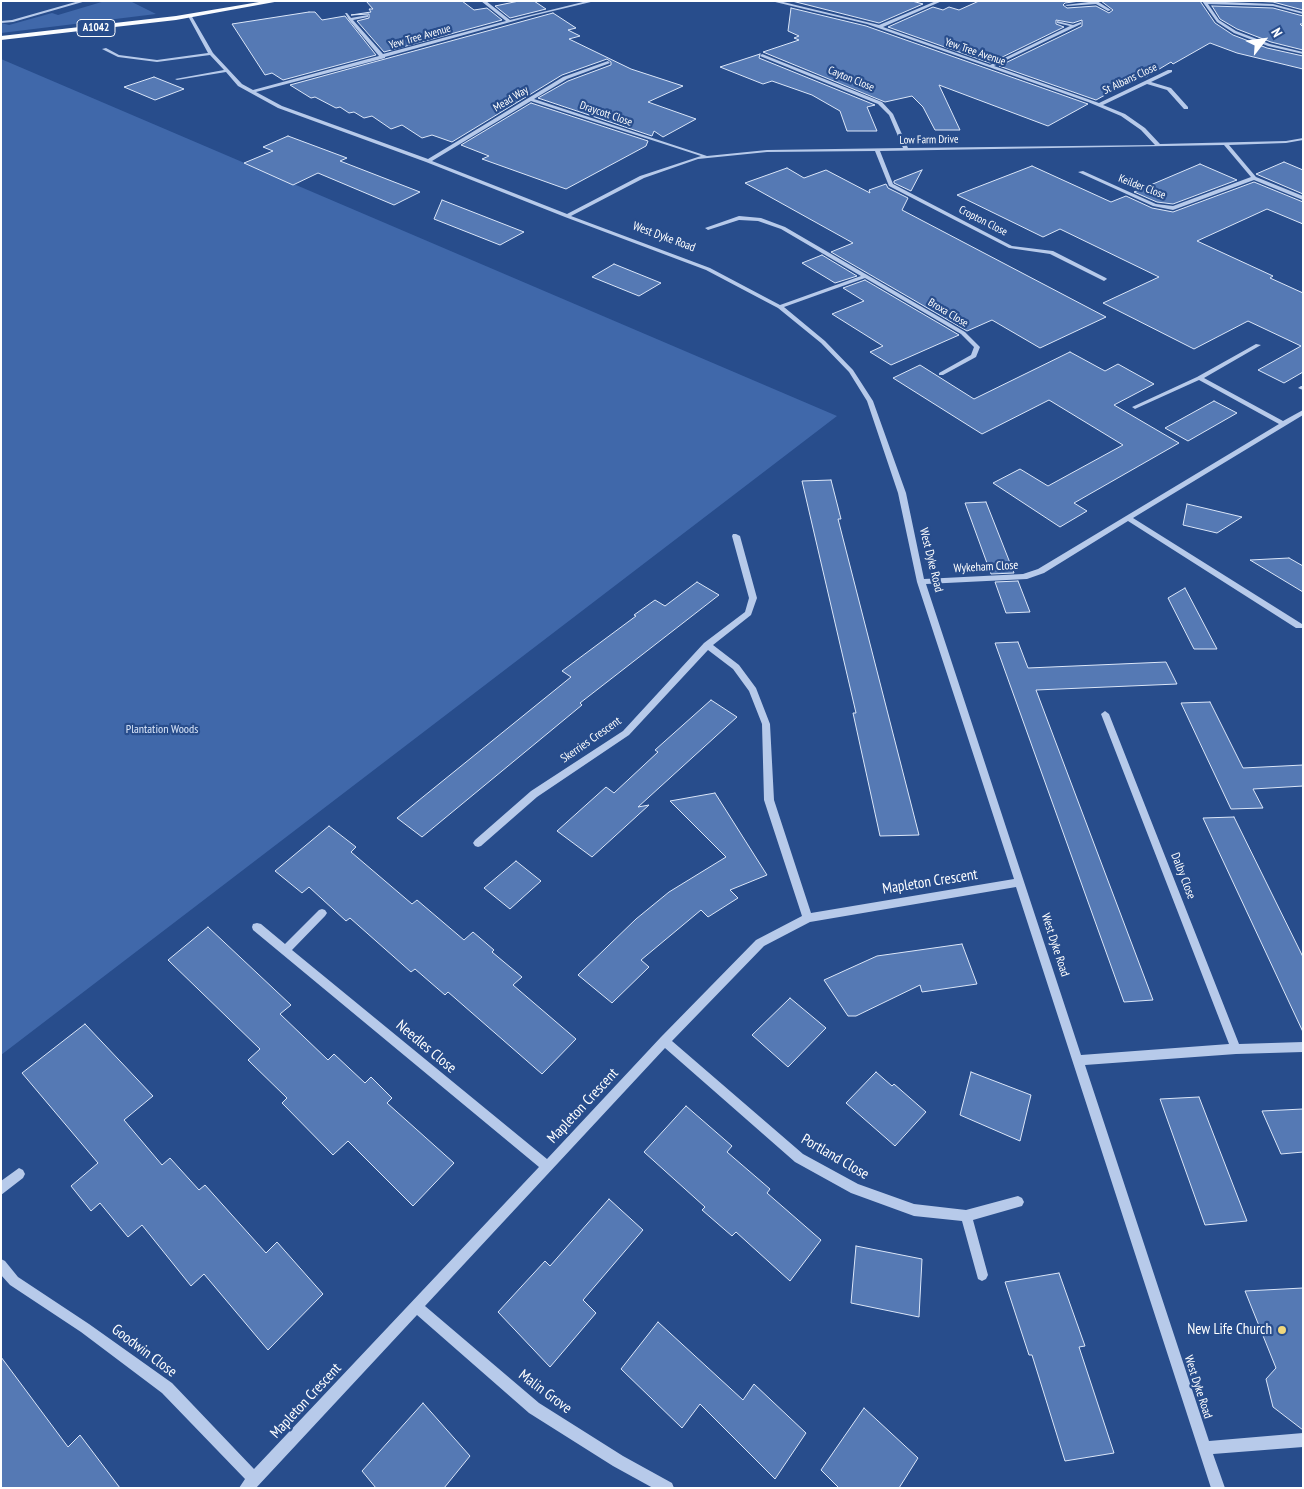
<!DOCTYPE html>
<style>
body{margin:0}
#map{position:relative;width:1304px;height:1489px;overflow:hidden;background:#284d8c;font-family:"PT Sans Narrow",sans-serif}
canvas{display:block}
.frame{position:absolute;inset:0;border:2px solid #fff;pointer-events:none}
.north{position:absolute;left:1239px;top:15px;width:50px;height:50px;-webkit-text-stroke:4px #284d8c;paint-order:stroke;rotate:60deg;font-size:14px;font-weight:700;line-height:20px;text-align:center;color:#fff}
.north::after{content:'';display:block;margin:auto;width:18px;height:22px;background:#fff;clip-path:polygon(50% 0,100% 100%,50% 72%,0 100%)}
</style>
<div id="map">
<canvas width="1304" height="1489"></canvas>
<div class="frame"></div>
<div class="north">N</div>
</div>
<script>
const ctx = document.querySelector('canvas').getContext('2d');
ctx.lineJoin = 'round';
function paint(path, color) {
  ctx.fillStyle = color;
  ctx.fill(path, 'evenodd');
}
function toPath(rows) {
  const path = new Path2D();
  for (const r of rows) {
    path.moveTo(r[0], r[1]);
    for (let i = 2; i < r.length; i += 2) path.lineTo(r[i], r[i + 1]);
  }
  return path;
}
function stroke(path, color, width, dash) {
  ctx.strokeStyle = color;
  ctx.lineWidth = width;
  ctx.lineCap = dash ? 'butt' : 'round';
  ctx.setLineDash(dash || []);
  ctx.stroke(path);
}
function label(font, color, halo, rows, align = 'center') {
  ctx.font = font + ' "PT Sans Narrow",sans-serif';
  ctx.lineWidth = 4.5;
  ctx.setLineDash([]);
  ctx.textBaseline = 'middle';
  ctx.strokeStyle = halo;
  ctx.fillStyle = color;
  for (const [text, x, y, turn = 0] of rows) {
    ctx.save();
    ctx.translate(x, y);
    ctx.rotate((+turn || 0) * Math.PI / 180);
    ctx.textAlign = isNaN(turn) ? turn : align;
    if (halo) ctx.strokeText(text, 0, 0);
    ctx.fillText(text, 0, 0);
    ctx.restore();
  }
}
paint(toPath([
 [105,1,130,1,156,14,1,33,1,23,9,25,52,13,58,15],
 [1,59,837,416,1,1055]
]), '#4068aa');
const building = toPath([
 [366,1,462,1,474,10,487,8,502,20,384,52,357,21,369,18,369,14,351,15,371,12,369,9,373,9,366,1],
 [519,1,534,1,546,9,510,18,495,6,519,1],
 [792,1,912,1,923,4,879,23,792,1],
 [979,1,1080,1,1065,3,1063,5,1067,8,1096,6,1109,13,1113,10,1101,1,1200,1,1215,23,1233,35,1267,48,1303,56,1303,69,1237,53,1210,43,1173,64,1171,62,1146,77,1141,75,1096,100,999,66,1082,26,1082,20,1073,23,1056,20,1056,24,1064,27,990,63,888,27,933,7,943,10,949,7,959,10,979,1],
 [1252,1,1303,1,1303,10,1273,2,1252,1],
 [1212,6,1273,8,1303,16,1303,24,1300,24,1303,27,1303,50,1271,42,1237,29,1220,19,1212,6],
 [791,8,866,26,1088,104,1048,126,939,85,960,130,935,130,923,107,912,96,885,102,763,52,799,40,794,38,799,36,788,31,791,8],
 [309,12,315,12,322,20,345,16,376,55,283,80,272,73,265,75,232,24,309,12],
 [553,13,576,28,568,30,580,36,569,39,631,69,683,86,648,102,696,119,663,137,654,131,652,136,538,98,568,81,611,65,611,62,607,59,562,75,452,142,432,135,422,138,402,125,391,129,372,116,364,118,354,112,349,113,340,107,336,108,315,97,311,98,290,85,553,13],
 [760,54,759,58,875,105,867,107,877,131,847,131,840,111,812,95,772,81,763,84,720,67,760,54],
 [154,77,184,89,155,100,124,87,154,77],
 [531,103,648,141,646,146,566,189,482,159,489,156,461,145,531,103],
 [288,136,347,158,340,161,420,192,394,205,318,173,293,185,244,163,273,151,263,147,288,136],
 [1284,162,1303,170,1303,194,1256,174,1284,162],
 [1200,164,1237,180,1173,204,1157,202,1134,192,1200,164],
 [1032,166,1111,202,1126,196,1152,208,1173,212,1254,182,1303,202,1303,224,1267,209,1197,241,1273,276,1270,278,1303,293,1303,372,1284,383,1258,370,1301,346,1248,321,1194,349,1103,303,1159,277,1060,229,1043,237,957,195,1032,166],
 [787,168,804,178,826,170,870,193,869,190,886,184,888,188,908,198,902,210,1106,317,1040,348,992,320,967,331,831,252,853,243,745,183,787,168],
 [922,170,911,191,894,183,894,181,922,170],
 [442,200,524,232,500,245,434,219,442,200],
 [822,255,857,276,835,283,802,263,822,255],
 [614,264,661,283,639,296,592,277,614,264],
 [865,280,959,335,891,365,870,352,883,346,832,314,864,301,843,288,865,280],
 [1070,352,1105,371,1118,364,1154,384,1114,405,1179,443,1074,503,1087,511,1060,527,993,483,1020,469,1048,486,1123,445,1049,400,982,434,893,378,920,365,974,399,1070,352],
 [1214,401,1237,413,1188,441,1165,428,1214,401],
 [831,480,841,519,838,519,919,835,880,836,853,713,856,713,802,481,831,480],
 [986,502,1014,573,991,574,965,503,986,502],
 [1187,504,1242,517,1217,533,1183,525,1187,504],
 [1289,558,1303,566,1303,592,1250,560,1289,558],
 [1018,581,1030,612,1006,613,995,582,1018,581],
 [697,582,719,595,580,703,582,705,422,837,397,818,571,677,562,671,636,616,634,615,655,600,665,606,697,582],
 [1185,588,1217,649,1194,649,1168,598,1185,588],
 [1018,642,1028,668,1166,662,1177,684,1036,690,1153,1000,1124,1002,995,643,1018,642],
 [711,700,737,717,638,807,649,805,592,857,557,831,606,787,614,793,658,752,655,750,711,700],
 [1210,702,1243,768,1303,765,1303,786,1253,789,1263,808,1231,809,1181,703,1210,702],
 [715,793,767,875,730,890,738,898,708,917,701,910,641,960,649,967,612,1003,578,975,636,919,669,892,726,857,670,801,715,793],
 [1234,817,1303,957,1303,1032,1203,818,1234,817],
 [329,826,356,847,351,852,412,904,417,900,464,940,473,932,494,950,492,952,522,977,513,985,576,1039,542,1074,448,992,445,995,415,969,411,972,350,918,346,921,309,887,302,893,275,871,329,826],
 [516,861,541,881,510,909,484,888,516,861],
 [208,927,291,1005,280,1014,328,1060,334,1054,365,1083,371,1077,392,1098,387,1103,454,1163,413,1206,348,1141,333,1155,282,1103,287,1098,248,1060,260,1049,168,960,208,927],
 [962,944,977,984,922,992,920,985,856,1016,848,1016,824,980,877,956,962,944],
 [790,998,826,1028,788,1067,752,1035,790,998],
 [85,1024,153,1096,124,1120,162,1165,170,1158,199,1190,205,1185,266,1253,277,1242,323,1294,268,1350,204,1274,191,1286,142,1225,128,1237,100,1203,91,1211,71,1186,98,1163,22,1073,85,1024],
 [876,1072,892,1086,894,1084,926,1112,895,1146,846,1103,876,1072],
 [971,1072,1031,1095,1020,1141,960,1115,971,1072],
 [1199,1097,1247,1221,1205,1225,1160,1099,1199,1097],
 [686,1106,732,1146,727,1152,770,1189,767,1193,821,1240,790,1281,736,1232,732,1236,702,1210,705,1207,644,1152,686,1106],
 [1303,1109,1303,1152,1281,1154,1262,1111,1303,1109],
 [609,1199,643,1230,583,1300,596,1313,550,1367,498,1312,545,1261,550,1266,609,1199],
 [856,1246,922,1259,919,1317,851,1303,856,1246],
 [1059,1273,1085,1346,1079,1347,1114,1453,1065,1461,1032,1355,1029,1355,1005,1282,1059,1273],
 [1303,1288,1303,1430,1273,1407,1266,1379,1276,1368,1245,1291,1303,1288],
 [658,1322,743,1400,754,1384,806,1433,775,1479,700,1404,682,1428,621,1369,658,1322],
 [1,1357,68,1447,80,1435,120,1488,1,1488,1,1357],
 [423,1403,470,1456,444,1488,376,1488,362,1471,423,1403],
 [864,1408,918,1458,899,1488,839,1488,821,1470,864,1408]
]);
paint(building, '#5579b4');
stroke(building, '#dbe6f8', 1);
paint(toPath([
 [79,1,86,1,13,22,1,23,1,21,12,20,79,1],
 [481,1,486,1,510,20,587,1,595,1,532,16,385,57,385,58,256,92,282,106,428,159,563,77,608,61,610,63,567,79,534,99,707,156,767,150,903,148,889,115,878,104,760,56,762,54,882,102,893,114,908,148,1155,145,1141,130,1121,116,1088,102,867,24,771,1,779,1,879,25,936,1,942,1,883,27,990,65,1070,26,1057,23,1057,21,1073,25,1081,22,1081,24,994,66,1099,103,1168,70,1172,70,1172,72,1151,82,1171,88,1188,107,1188,109,1184,109,1167,90,1147,84,1103,105,1125,114,1145,128,1160,144,1286,141,1303,138,1303,140,1286,143,1229,145,1256,177,1303,196,1303,200,1254,180,1173,210,1153,206,1078,172,1083,171,1156,204,1173,206,1251,177,1224,145,880,151,893,184,1012,246,1053,251,1106,278,1107,279,1104,281,1050,254,1009,248,889,186,875,151,767,152,698,159,644,178,571,216,710,268,780,305,861,276,781,229,758,221,739,220,708,230,705,228,739,216,761,218,785,227,965,332,980,347,976,357,943,375,939,375,939,373,971,355,974,347,961,334,865,278,784,307,825,341,853,370,873,401,906,493,924,579,1023,574,1038,569,1279,424,1199,380,1137,408,1135,409,1132,407,1197,377,1256,344,1261,345,1204,378,1283,421,1303,410,1303,415,1133,518,1302,624,1302,628,1296,628,1128,521,1044,573,1027,579,926,584,1081,1055,1229,1044,1101,714,1105,711,1109,714,1239,1044,1303,1042,1303,1052,1236,1054,1085,1065,1209,1441,1303,1433,1303,1447,1213,1454,1225,1488,1211,1488,1016,887,810,922,764,946,672,1041,803,1154,858,1184,914,1204,966,1210,1018,1196,1022,1198,1024,1202,1022,1206,973,1220,988,1275,986,1279,982,1281,978,1279,962,1221,914,1216,851,1193,795,1162,665,1048,425,1306,539,1403,623,1456,672,1483,674,1488,653,1488,613,1466,529,1413,417,1315,256,1488,239,1488,245,1479,162,1393,81,1332,10,1285,1,1275,1,1259,5,1261,18,1277,89,1324,172,1383,254,1469,539,1167,253,930,252,927,253,924,257,923,261,924,285,944,319,910,322,909,325,910,327,913,325,916,292,950,547,1159,661,1037,756,940,802,916,764,800,762,724,749,691,733,669,708,650,629,735,537,797,481,846,478,847,475,846,473,843,475,840,531,791,623,731,704,643,745,612,749,598,732,536,733,534,736,534,740,536,757,598,751,615,713,645,739,665,756,688,770,724,774,800,811,913,1014,879,917,582,898,493,867,401,849,372,821,343,778,308,706,270,565,217,426,162,278,108,238,86,226,72,177,80,175,79,224,70,210,55,157,62,118,57,102,49,106,48,119,55,157,60,208,53,188,16,191,15,213,53,242,84,253,90,379,56,349,20,345,13,347,13,351,18,368,15,368,17,353,20,383,54,506,21,481,1],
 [531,101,701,156,640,176,567,214,432,161,531,101],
 [1097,1,1111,10,1108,11,1096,4,1067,6,1065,5,1097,1],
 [1202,1,1273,4,1303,12,1303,14,1273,6,1208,4,1219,20,1236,31,1270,44,1303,52,1303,54,1268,46,1234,33,1217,22,1202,1],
 [1301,386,1303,386,1303,390,1298,388,1301,386],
 [19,1168,23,1170,25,1174,23,1178,1,1195,1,1181,19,1168]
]), '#b7caea');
paint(toPath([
 [265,1,280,1,176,20,1,40,1,36,176,16,265,1]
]), '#fafcff');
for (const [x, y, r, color] of [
 [1282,1330,5,"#f1d87d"]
]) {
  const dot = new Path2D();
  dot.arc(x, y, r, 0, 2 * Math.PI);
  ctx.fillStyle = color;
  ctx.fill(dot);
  stroke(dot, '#284d8c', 2);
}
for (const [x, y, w] of [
 [96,28,38]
]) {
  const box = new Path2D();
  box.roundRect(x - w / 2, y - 8.5, w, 17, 4);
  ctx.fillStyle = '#284d8c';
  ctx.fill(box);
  stroke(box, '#fff', 1);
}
label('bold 11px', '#fff', null, [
 ["A1042",96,28]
]);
label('11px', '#fff', '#284d8c', [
 ["Yew Tree Avenue",420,37,-16],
 ["Yew Tree Avenue",975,52,19],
 ["Cayton Close",851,79,22],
 ["St Albans Close",1130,79,-25],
 ["Mead Way",511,99,-31],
 ["Draycott Close",606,114,19],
 ["Low Farm Drive",929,140,-1],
 ["Keilder Close",1142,187,21],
 ["Cropton Close",983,221,27],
 ["Broxa Close",948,313,31]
]);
label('12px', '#fff', '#284d8c', [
 ["West Dyke Road",664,237,20],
 ["West Dyke Road",931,560,76],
 ["Wykeham Close",986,567,-3],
 ["Skerries Crescent",591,740,-35],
 ["Dalby Close",1183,876,69],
 ["West Dyke Road",1055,945,72],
 ["West Dyke Road",1198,1387,72]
]);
label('12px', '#dbe6f8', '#284d8c', [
 ["Plantation Woods",162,730]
]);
label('15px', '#fff', '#284d8c', [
 ["Mapleton Crescent",930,882,-9],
 ["Needles Close",426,1047,40],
 ["Mapleton Crescent",583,1106,-47],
 ["Portland Close",835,1157,30],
 ["Goodwin Close",144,1351,37],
 ["Malin Grove",545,1392,37],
 ["Mapleton Crescent",306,1401,-47]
]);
label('15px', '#fff', '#284d8c', [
 ["New Life Church",1272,1330]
], 'right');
</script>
